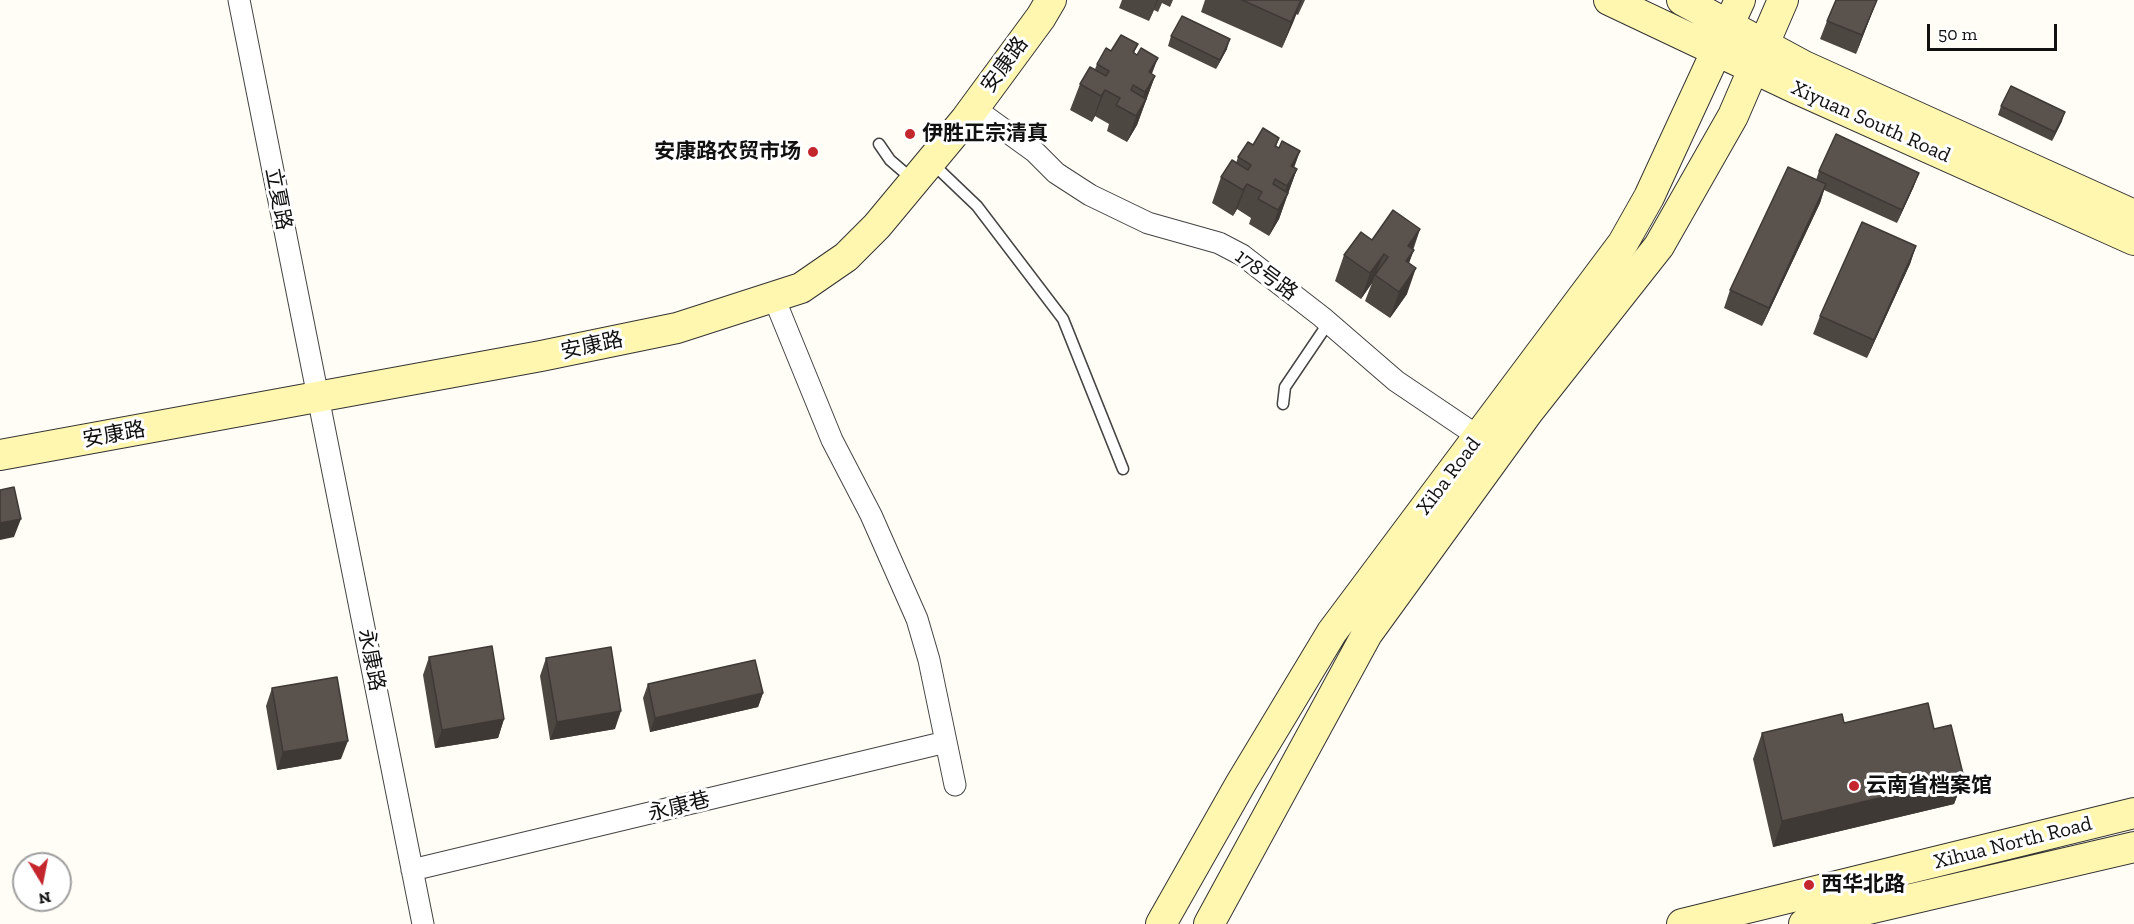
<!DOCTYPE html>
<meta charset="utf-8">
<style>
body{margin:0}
#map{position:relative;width:2134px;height:924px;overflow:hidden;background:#fffdf5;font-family:"Zilla Slab",serif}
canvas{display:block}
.north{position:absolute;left:12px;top:852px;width:60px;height:60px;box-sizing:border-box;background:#fff;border:2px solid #a0a0a0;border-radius:50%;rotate:170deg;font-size:16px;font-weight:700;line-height:24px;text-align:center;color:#111}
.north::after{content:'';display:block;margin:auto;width:21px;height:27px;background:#c4262e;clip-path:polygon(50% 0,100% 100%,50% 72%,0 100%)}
.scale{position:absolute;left:1927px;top:24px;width:130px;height:27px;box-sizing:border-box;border:3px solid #111;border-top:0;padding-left:8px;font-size:18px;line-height:21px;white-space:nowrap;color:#111;-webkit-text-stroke:4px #fff;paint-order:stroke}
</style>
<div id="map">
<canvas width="2134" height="924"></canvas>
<div class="north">N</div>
<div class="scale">50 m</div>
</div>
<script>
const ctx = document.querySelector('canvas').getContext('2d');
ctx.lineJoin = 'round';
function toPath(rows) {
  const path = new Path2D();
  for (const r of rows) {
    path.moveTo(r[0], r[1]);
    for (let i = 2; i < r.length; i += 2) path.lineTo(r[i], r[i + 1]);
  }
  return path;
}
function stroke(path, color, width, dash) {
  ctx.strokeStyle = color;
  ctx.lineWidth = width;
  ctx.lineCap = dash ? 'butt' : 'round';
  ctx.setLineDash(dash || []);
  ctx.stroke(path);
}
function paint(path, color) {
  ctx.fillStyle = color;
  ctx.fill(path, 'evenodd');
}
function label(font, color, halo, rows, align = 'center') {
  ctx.font = font + ' "Zilla Slab","Noto Sans SC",serif';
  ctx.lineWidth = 6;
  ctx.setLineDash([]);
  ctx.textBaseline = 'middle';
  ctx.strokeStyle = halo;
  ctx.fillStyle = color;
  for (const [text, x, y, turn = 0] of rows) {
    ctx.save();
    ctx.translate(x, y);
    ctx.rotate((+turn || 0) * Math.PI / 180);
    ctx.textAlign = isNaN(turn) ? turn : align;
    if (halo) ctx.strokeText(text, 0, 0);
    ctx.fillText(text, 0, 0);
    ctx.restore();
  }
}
const lane = toPath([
 [879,144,890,160,912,179],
 [932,163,977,206,1063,319,1123,469],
 [1283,404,1285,387,1329,322]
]);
const street = toPath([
 [239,0,423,924],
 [974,108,1035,152,1056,173,1090,195,1148,223,1219,243,1242,255,1322,317,1396,381,1479,437],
 [774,298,832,440,871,515,917,619,929,660,955,785],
 [412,870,946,742]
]);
const secondary = toPath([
 [1609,0,1795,88,2134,240],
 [1682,0,1804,66,2134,215],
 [0,455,541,356,677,328,801,288,846,257,877,226,966,119,1041,17,1051,0],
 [1161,924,1241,783,1332,632,1623,243,1649,197,1740,0],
 [1209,924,1367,634,1528,412,1659,246,1733,116,1783,0],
 [1682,924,2134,813],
 [1804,924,2134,847]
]);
stroke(lane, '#444', 13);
stroke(street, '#444', 23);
stroke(secondary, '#333', 32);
stroke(lane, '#fff', 10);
stroke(street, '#fff', 21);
stroke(secondary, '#fff6b0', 30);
paint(toPath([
 [1122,0,1173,0,1170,7,1162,3,1158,12,1154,10,1149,21,1119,8],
 [1205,0,1305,0,1298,15,1296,14,1282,48,1201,12],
 [1877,0,1856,54,1820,39,1827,21],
 [1171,36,1227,49,1216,69,1168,46],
 [1138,44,1134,53,1152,74,1155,76,1137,125,1127,142,1107,131,1109,124,1095,116,1092,122,1070,110,1080,84,1095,69,1097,64,1111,51],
 [2001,106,2062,121,2052,141,1998,115],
 [1279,138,1276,147,1279,148,1300,151,1294,168,1297,169,1288,193,1279,219,1269,236,1249,224,1251,218,1237,209,1233,216,1212,203,1221,177,1236,163,1238,157,1253,145],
 [1819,171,1914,186,1897,223,1824,190,1820,203,1762,326,1724,308,1730,290,1816,180],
 [1420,229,1409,263,1407,294,1390,318,1365,301,1372,283,1361,299,1335,281,1344,255,1372,240],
 [1916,246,1910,264,1867,358,1813,334,1820,316],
 [429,657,504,719,498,738,435,748,423,675],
 [546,658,615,729,550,740,540,676],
 [648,684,763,693,758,707,650,732,643,698],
 [272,688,341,759,277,770,266,706],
 [1844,723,1934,729,1964,778,1954,804,1773,847,1753,759,1762,733]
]), '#4d4742');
paint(toPath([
 [1157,0,1158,0,1149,21],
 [1302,0,1293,23,1282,48,1291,22],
 [1877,0,1856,54,1862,35],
 [1230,39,1227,49,1216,69,1220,60],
 [1158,58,1148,84,1149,72],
 [1155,76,1137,125,1127,142,1145,92],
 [1105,90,1095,116,1092,122,1101,96],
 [2065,112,2062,121,2052,141,2055,132],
 [1300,151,1290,177,1291,166],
 [1297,169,1279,219,1269,236,1287,186],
 [1919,173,1914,186,1897,223,1902,210],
 [1247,184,1237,209,1233,216,1243,190],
 [1826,184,1820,203,1762,326,1769,308],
 [1420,229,1411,253,1414,250,1404,276,1408,246],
 [1916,246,1910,264,1867,358,1874,340],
 [1384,254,1375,276,1375,275,1372,283,1361,299,1370,273],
 [1416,268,1407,294,1390,318,1399,292],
 [21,519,14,537,0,540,0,523],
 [763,693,758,707,650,732,655,718],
 [621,711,615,729,550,740,557,722],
 [504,719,498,738,435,748,442,730],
 [348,741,341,759,277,770,283,752],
 [1964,778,1954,804,1773,847,1782,821]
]), '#3f3936');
const building = toPath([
 [1242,0,1301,0,1291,22,1242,0],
 [1836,0,1877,0,1862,35,1827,21,1836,0],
 [1182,16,1230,39,1220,60,1171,36,1182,16],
 [1121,35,1138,44,1133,52,1137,55,1141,48,1158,58,1149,72,1155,76,1145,92,1133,85,1131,90,1146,99,1136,116,1116,105,1120,98,1105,90,1101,96,1080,84,1090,67,1106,76,1109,71,1097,64,1106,48,1111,51,1121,35],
 [2011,86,2065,112,2055,132,2001,106,2011,86],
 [1263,128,1279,138,1275,146,1279,148,1282,141,1300,151,1291,166,1297,169,1287,186,1275,179,1273,184,1288,193,1278,210,1258,199,1262,192,1247,184,1243,190,1221,177,1232,160,1248,170,1251,165,1238,157,1248,142,1253,145,1263,128],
 [1836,134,1919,173,1902,210,1819,171,1836,134],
 [1788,167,1826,184,1769,308,1730,290,1788,167],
 [1393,210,1420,229,1408,246,1414,250,1406,261,1416,268,1399,292,1375,275,1388,257,1384,254,1370,273,1344,255,1361,232,1372,240,1393,210],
 [1862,222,1916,246,1874,340,1820,316,1862,222],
 [14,487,21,519,0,523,0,490,14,487],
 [492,646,504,719,442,730,429,657,492,646],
 [611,647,621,711,557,722,546,658,611,647],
 [755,660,763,693,655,718,648,684,755,660],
 [337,677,348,741,283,752,272,688,337,677],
 [1928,703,1934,729,1951,725,1964,778,1782,821,1762,733,1842,714,1844,723,1928,703]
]);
paint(building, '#5a524d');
stroke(building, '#3f3936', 1.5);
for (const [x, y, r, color] of [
 [910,134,6,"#c4262e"],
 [813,152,6,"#c4262e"],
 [1854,786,6,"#c4262e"],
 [1809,885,6,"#c4262e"]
]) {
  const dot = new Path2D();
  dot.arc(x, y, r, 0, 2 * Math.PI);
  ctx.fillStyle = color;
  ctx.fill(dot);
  stroke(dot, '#fff', 2);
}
label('21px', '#111', '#fff', [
 ["安康路",1005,65,-54],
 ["Xiyuan South Road",1871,122,24],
 ["立夏路",278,199,79],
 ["178号路",1266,275,36],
 ["安康路",592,346,-12],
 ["安康路",114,435,-10],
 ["Xiba Road",1449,476,-53],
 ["永康路",371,660,79],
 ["永康巷",679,807,-14],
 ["Xihua North Road",2013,843,-14]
]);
label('bold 21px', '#111', '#fff', [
 ["伊胜正宗清真",922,134],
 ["安康路农贸市场",801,152,"right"],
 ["云南省档案馆",1866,786],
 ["西华北路",1821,885]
], 'left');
</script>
